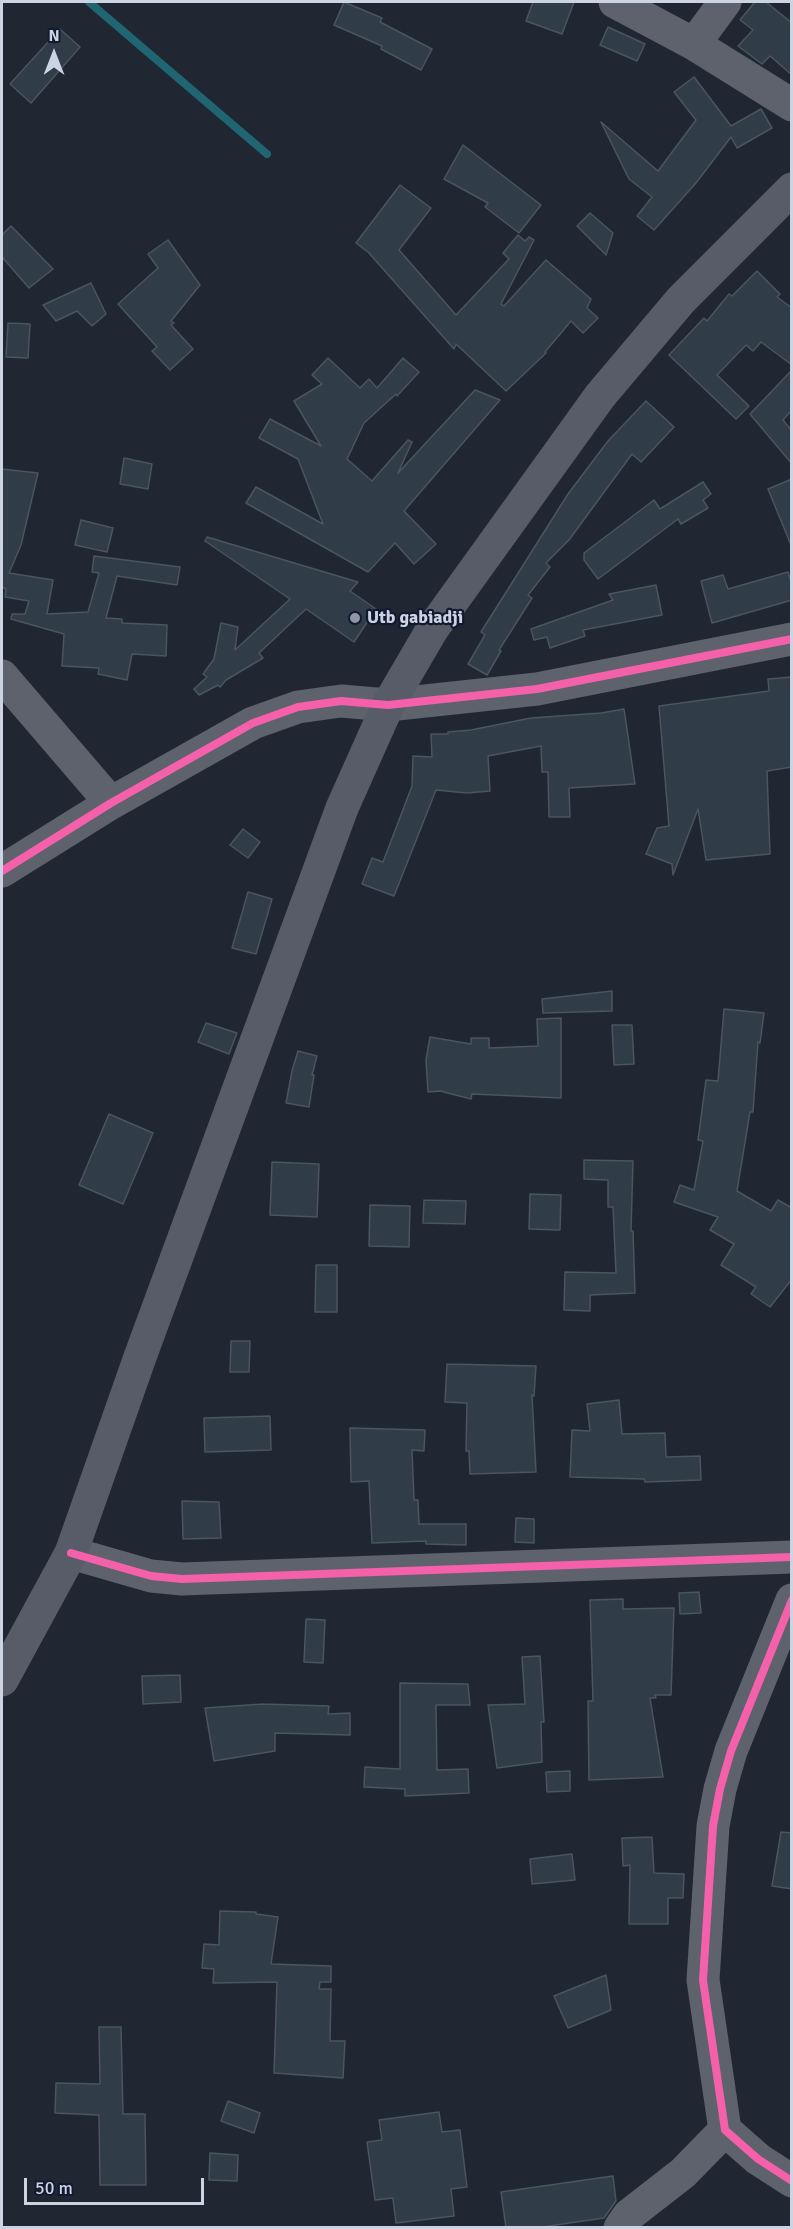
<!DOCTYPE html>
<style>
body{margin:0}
#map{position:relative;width:793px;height:2229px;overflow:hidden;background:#212633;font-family:Signika,sans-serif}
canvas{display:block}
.frame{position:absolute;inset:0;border:3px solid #ccd3e2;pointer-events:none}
.north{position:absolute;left:24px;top:24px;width:60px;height:60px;-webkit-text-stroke:4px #111a30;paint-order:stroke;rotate:0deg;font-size:16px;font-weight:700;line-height:24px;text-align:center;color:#ccd3e2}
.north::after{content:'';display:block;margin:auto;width:21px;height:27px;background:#ccd3e2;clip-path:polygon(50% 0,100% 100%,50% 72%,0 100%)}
.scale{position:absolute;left:24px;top:2178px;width:180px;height:27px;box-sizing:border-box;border:3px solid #ccd3e2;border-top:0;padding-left:8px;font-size:18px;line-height:21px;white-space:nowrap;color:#ccd3e2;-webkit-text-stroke:4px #111a30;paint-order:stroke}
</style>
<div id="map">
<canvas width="793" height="2229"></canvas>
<div class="frame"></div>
<div class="north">N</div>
<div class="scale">50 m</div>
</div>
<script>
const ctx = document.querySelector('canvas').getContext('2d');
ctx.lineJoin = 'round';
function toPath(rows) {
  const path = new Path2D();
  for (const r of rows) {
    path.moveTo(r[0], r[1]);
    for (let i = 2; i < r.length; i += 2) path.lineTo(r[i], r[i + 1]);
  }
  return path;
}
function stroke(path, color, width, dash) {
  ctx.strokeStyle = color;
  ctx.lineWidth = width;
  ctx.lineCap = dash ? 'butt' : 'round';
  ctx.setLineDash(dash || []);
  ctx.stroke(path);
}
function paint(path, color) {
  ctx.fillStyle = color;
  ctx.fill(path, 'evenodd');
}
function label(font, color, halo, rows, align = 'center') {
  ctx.font = font + ' Signika,sans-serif';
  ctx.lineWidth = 4.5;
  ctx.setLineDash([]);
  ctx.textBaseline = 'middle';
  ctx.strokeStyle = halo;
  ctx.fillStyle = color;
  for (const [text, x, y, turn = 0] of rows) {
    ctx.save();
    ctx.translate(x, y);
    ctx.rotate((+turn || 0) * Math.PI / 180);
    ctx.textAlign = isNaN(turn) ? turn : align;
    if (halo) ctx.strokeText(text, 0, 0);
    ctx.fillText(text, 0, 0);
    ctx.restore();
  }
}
stroke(toPath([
 [89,2,267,154]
]), '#206672', 8);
const building = toPath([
 [344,2,382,18,380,22,432,49,421,70,381,49,382,46,334,25,344,2],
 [533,2,574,2,562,34,526,21,533,2],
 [755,2,766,2,792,23,792,75,770,56,762,64,738,46,753,30,740,20,755,2],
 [608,27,645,44,637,61,600,45,608,27],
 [60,29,80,47,31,103,10,84,60,29],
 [694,77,731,126,761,109,772,128,737,148,731,137,696,183,654,230,637,216,652,197,629,179,601,122,658,171,696,120,674,92,694,77],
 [463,145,541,205,519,233,485,207,488,203,444,179,463,145],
 [400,185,431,208,399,250,456,315,509,259,503,253,518,235,525,241,529,237,534,240,501,304,504,306,546,260,591,299,587,308,598,318,583,333,571,321,545,352,546,353,506,391,456,344,454,349,368,252,356,243,400,185],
 [590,213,613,233,606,255,577,226,590,213],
 [11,226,53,269,29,288,2,257,2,235,11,226],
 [168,240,200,285,171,321,174,323,171,325,193,349,170,370,152,351,157,347,118,304,158,268,148,254,168,240],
 [757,271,780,294,777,297,792,308,792,365,761,342,753,351,746,345,717,375,749,406,736,419,669,355,704,318,707,321,729,294,732,296,757,271],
 [91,283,106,314,92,326,77,311,56,321,43,305,91,283],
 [8,323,30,324,28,358,6,357,8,323],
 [328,358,360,388,369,379,377,388,403,358,419,372,397,396,396,394,364,423,347,459,372,481,408,440,412,442,398,473,475,390,500,400,404,511,436,544,414,564,395,543,368,572,246,503,256,487,323,524,298,459,259,438,270,419,321,446,294,401,322,384,312,375,328,358],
 [792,370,792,410,783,420,792,431,792,464,750,414,792,370],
 [646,401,674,427,641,462,632,454,569,540,546,563,550,567,528,595,532,598,499,650,501,651,487,675,468,664,485,635,481,632,568,494,608,441,646,401],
 [124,458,152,464,148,489,120,484,124,458],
 [2,469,38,473,21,545,9,573,53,580,47,614,88,612,99,573,92,572,94,556,180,567,177,585,117,576,106,618,122,619,122,623,167,625,166,656,132,654,127,680,98,674,99,668,62,666,64,634,11,619,12,614,25,614,29,601,5,597,6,589,2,587,2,589,2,469],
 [792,479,792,545,791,545,768,489,792,479],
 [703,482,711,494,703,500,708,508,681,524,678,519,598,579,584,560,584,553,654,500,660,509,703,482],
 [81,520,113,528,107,552,75,545,81,520],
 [207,537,358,582,350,591,376,609,354,642,306,609,259,653,263,658,226,680,220,687,218,685,199,695,194,689,207,677,203,674,214,659,221,623,238,627,235,650,290,599,205,541,207,537],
 [788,572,792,585,792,600,712,623,701,581,723,575,728,589,788,572],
 [656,585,662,615,583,630,585,636,550,648,547,637,534,640,531,629,613,600,609,594,656,585],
 [792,677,792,767,767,771,770,854,706,860,698,809,673,875,672,864,646,854,657,828,669,826,659,706,769,691,768,679,792,677],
 [624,709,635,784,569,788,570,817,549,817,548,772,542,772,541,746,488,756,490,791,467,793,436,790,394,896,362,884,372,858,383,862,412,786,413,756,432,757,431,734,448,734,448,732,471,730,531,718,601,713,624,709],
 [243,829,260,842,248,858,230,845,243,829],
 [248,892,272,899,256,954,232,948,248,892],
 [612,991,612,1011,543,1013,542,999,612,991],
 [724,1009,764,1013,760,1043,758,1042,753,1112,750,1112,737,1191,771,1211,778,1200,792,1208,792,1279,770,1307,751,1294,756,1287,721,1265,734,1244,710,1230,718,1217,674,1202,680,1185,694,1190,703,1141,698,1140,706,1080,718,1081,724,1009],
 [561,1018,561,1098,472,1094,471,1099,440,1091,428,1092,426,1060,430,1037,471,1044,471,1038,489,1038,489,1048,538,1046,537,1019,561,1018],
 [206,1023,237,1033,229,1054,198,1042,206,1023],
 [612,1025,632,1025,634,1064,614,1065,612,1025],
 [298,1051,317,1056,312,1075,314,1075,309,1107,286,1103,292,1071,298,1051],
 [109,1114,153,1133,123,1204,79,1185,109,1114],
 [584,1160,633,1161,631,1231,633,1231,635,1293,590,1295,590,1311,564,1310,565,1272,616,1273,613,1207,608,1207,608,1180,584,1179,584,1160],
 [272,1162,319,1164,317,1217,270,1215,272,1162],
 [530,1194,561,1195,560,1230,529,1229,530,1194],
 [424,1200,466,1201,465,1224,423,1223,424,1200],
 [370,1205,410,1206,409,1247,369,1246,370,1205],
 [316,1265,337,1265,337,1312,315,1312,316,1265],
 [231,1341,250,1341,249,1372,230,1372,231,1341],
 [447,1364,536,1366,534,1396,532,1395,536,1472,470,1474,469,1451,466,1451,467,1403,445,1402,447,1364],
 [619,1400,622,1434,665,1433,666,1457,700,1456,701,1480,645,1482,644,1479,570,1477,572,1430,590,1431,587,1404,619,1400],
 [270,1416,271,1450,205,1452,204,1418,270,1416],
 [350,1428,425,1430,424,1451,412,1450,414,1500,418,1500,419,1524,466,1524,466,1545,426,1544,426,1541,372,1543,369,1481,351,1482,350,1428],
 [182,1501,219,1502,221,1538,183,1539,182,1501],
 [516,1518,534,1519,534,1543,515,1542,516,1518],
 [699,1592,701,1613,680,1614,679,1593,699,1592],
 [623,1599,623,1609,674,1608,671,1695,655,1695,656,1698,650,1698,663,1777,589,1780,588,1701,593,1701,590,1600,623,1599],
 [306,1619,325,1620,323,1663,304,1662,306,1619],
 [540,1656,544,1722,541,1722,542,1762,497,1768,488,1705,525,1704,522,1657,540,1656],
 [180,1675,181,1702,143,1704,142,1676,180,1675],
 [400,1683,468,1684,470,1705,436,1705,437,1770,468,1769,469,1793,405,1796,405,1789,364,1787,365,1767,400,1769,400,1683],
 [263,1704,329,1706,328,1714,350,1713,350,1735,275,1733,275,1751,214,1761,205,1708,263,1704],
 [570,1771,570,1791,547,1792,546,1772,570,1771],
 [781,1832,792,1833,792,1889,772,1886,781,1832],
 [652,1837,654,1873,684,1874,683,1898,668,1898,668,1924,629,1924,630,1865,623,1866,622,1838,652,1837],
 [572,1854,575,1880,532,1884,530,1859,572,1854],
 [220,1911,256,1912,256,1914,278,1917,271,1964,331,1966,331,1982,320,1982,319,1989,331,1989,330,2041,345,2041,343,2078,274,2073,277,1982,213,1983,214,1969,202,1968,204,1944,219,1945,220,1911],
 [606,1975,611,2010,568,2028,554,1996,606,1975],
 [99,2027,121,2027,123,2114,145,2114,146,2185,100,2185,99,2115,55,2113,56,2083,100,2084,99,2027],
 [228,2101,260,2113,254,2133,221,2121,228,2101],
 [439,2112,442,2132,460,2130,467,2187,451,2189,454,2216,396,2223,393,2198,375,2200,367,2142,382,2140,379,2120,439,2112],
 [210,2153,238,2155,237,2181,209,2180,210,2153],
 [613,2176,616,2201,604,2218,535,2228,506,2228,501,2192,613,2176]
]);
paint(building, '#303d48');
stroke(building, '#4c545d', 1.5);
stroke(toPath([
 [615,2,694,44,792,105],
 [694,44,725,2],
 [2,676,111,803],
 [2,871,111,803,253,723,298,707,341,701,388,705,537,689,792,639],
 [71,1553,151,1576,182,1579,792,1557],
 [792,1600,731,1751,720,1789,713,1826,703,1980,725,2130,758,2159,792,2181],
 [620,2228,629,2215,683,2173,725,2130]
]), '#5d626c', 33);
stroke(toPath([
 [2,1680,71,1553,140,1357,342,808,388,705,433,628,600,396,681,300,792,189]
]), '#585c69', 33);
stroke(toPath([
 [2,871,111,803,253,723,298,707,341,701,388,705,537,689,792,639],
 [71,1553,151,1576,182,1579,792,1557],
 [792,1600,731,1751,720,1789,713,1826,703,1980,725,2130,758,2159,792,2181]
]), '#f560ab', 8);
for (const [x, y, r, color] of [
 [355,618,6,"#9096a5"]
]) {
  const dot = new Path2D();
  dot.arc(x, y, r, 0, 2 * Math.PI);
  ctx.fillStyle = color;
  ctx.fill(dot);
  stroke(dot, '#111a30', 2);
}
label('bold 18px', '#ccd3e2', '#111a30', [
 ["Utb gabiadji",367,618]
], 'left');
</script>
